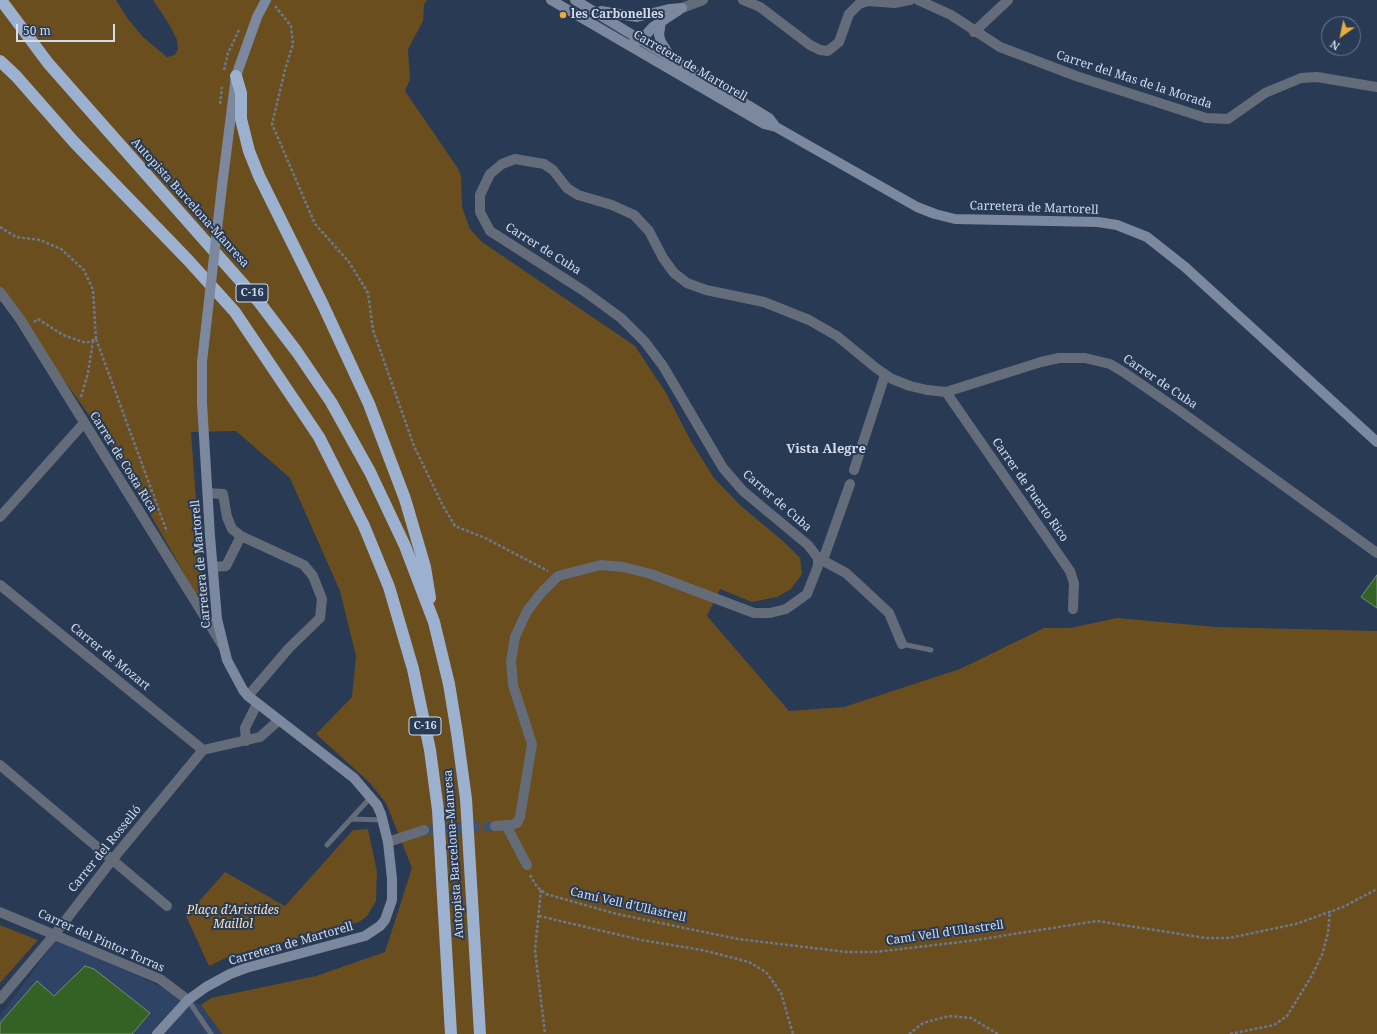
<!DOCTYPE html>
<meta charset="utf-8">
<style>
body{margin:0}
#map{position:relative;width:1377px;height:1034px;overflow:hidden;background:#293a54;font-family:"Noto Serif",serif}
canvas{display:block}
.north{position:absolute;left:1321px;top:16px;width:40px;height:40px;box-sizing:border-box;background:#293a54;border:1px solid #6c7b91;border-radius:50%;rotate:213deg;font-size:11px;font-weight:700;line-height:16px;text-align:center;color:#d1dced}
.north::after{content:'';display:block;margin:auto;width:14px;height:18px;background:#e9ab38;clip-path:polygon(50% 0,100% 100%,50% 72%,0 100%)}
.scale{position:absolute;left:16px;top:24px;width:99px;height:18px;box-sizing:border-box;border:2px solid #d1dced;border-top:0;padding-left:5px;font-size:12px;line-height:14px;white-space:nowrap;color:#d1dced;-webkit-text-stroke:3px #293a54;paint-order:stroke}
</style>
<div id="map">
<canvas width="1377" height="1034"></canvas>
<div class="north">N</div>
<div class="scale">50 m</div>
</div>
<script>
const ctx = document.querySelector('canvas').getContext('2d');
ctx.lineJoin = 'round';
function paint(path, color) {
  ctx.fillStyle = color;
  ctx.fill(path, 'evenodd');
}
function toPath(rows) {
  const path = new Path2D();
  for (const r of rows) {
    path.moveTo(r[0], r[1]);
    for (let i = 2; i < r.length; i += 2) path.lineTo(r[i], r[i + 1]);
  }
  return path;
}
function stroke(path, color, width, dash) {
  ctx.strokeStyle = color;
  ctx.lineWidth = width;
  ctx.lineCap = dash ? 'butt' : 'round';
  ctx.setLineDash(dash || []);
  ctx.stroke(path);
}
function label(font, color, halo, rows, align = 'center') {
  ctx.font = font + ' "Noto Serif",serif';
  ctx.lineWidth = 4;
  ctx.setLineDash([]);
  ctx.textBaseline = 'middle';
  ctx.strokeStyle = halo;
  ctx.fillStyle = color;
  for (const [text, x, y, turn = 0] of rows) {
    ctx.save();
    ctx.translate(x, y);
    ctx.rotate((+turn || 0) * Math.PI / 180);
    ctx.textAlign = isNaN(turn) ? turn : align;
    if (halo) ctx.strokeText(text, 0, 0);
    ctx.fillText(text, 0, 0);
    ctx.restore();
  }
}
paint(toPath([
 [57,939,201,1005,222,1034,0,1034,0,1016]
]), '#2f4464');
paint(toPath([
 [0,0,116,0,128,19,143,37,167,57,175,55,178,49,177,40,169,24,153,0,427,0,424,4,423,21,408,49,410,79,405,91,459,170,461,177,462,207,470,229,482,242,635,346,666,393,692,443,714,478,741,506,783,541,800,558,802,574,791,589,777,597,752,602,720,589,707,616,789,711,844,707,960,669,1044,628,1070,628,1117,618,1216,627,1377,631,1377,1034,222,1034,201,1005,211,998,316,976,385,952,412,868,386,803,370,783,316,734,352,697,356,656,340,591,290,478,236,431,191,432,204,608,110,444,0,292],
 [368,829,377,872,376,901,367,916,359,922,230,956,209,966,186,916,225,872,285,906,353,830],
 [0,925,38,940,0,983]
]), '#6a4e1d');
const building = toPath([
 [1377,575,1377,608,1361,597,1377,575],
 [85,966,94,969,150,1013,132,1034,0,1034,0,1023,37,981,54,996,85,966]
]);
paint(building, '#336224');
stroke(building, '#778e71', 1);
stroke(toPath([
 [424,830,495,826]
]), '#42526b', 10, [10, 5]);
stroke(toPath([
 [275,6,291,26,293,44,285,70,272,124,315,224,349,262,368,293,373,330,414,446,442,504,455,526,485,538,548,571],
 [224,70,228,53,240,28],
 [220,104,222,87],
 [0,227,16,237,40,240,61,249,84,270,93,290,96,339,86,343,63,335,38,319,34,322],
 [96,339,167,532],
 [81,397,88,373,93,341],
 [530,875,537,887,546,894,617,914,738,939,847,952,875,952,969,941,1097,921,1206,938,1229,938,1296,924,1343,907,1377,889],
 [541,890,535,950,545,1034],
 [539,916,641,940,702,950,749,962,766,972,781,993,793,1034],
 [909,1034,923,1023,949,1016,971,1018,998,1034],
 [1230,1034,1274,1025,1287,1016,1311,977,1322,955,1328,933,1330,911]
]), '#6a798f', 2.5, [3, 2]);
stroke(toPath([
 [902,644,931,650],
 [352,819,382,820],
 [327,845,371,797],
 [188,1000,211,1034]
]), '#646c7a', 5);
stroke(toPath([
 [743,0,760,7,810,45,820,50,828,51,839,42,849,14,859,4,868,1,894,3,910,0],
 [918,0,951,15,1000,47,1076,76,1206,118,1228,119,1265,93,1301,78,1317,77,1377,87],
 [682,8,703,0],
 [974,32,1008,0],
 [0,292,20,319,223,646],
 [946,392,1070,571,1074,583,1073,609],
 [854,470,885,375],
 [208,493,223,494,227,517,232,529,241,536,304,565,313,576,322,599,320,618,289,648,248,696],
 [0,517,84,423],
 [818,558,846,573,889,613,902,644],
 [823,560,850,484],
 [213,567,226,566,241,536],
 [0,585,203,750],
 [246,741,245,728,257,704],
 [0,765,167,906],
 [506,825,527,865],
 [495,826,511,825,517,823,520,817,532,744,513,685,511,661,515,637,527,611,542,592,558,576,601,565,623,567,651,574,754,613,770,613,786,609,807,594,818,566,818,558,808,545,743,491,723,468,663,366,645,342,621,318,584,291,490,231,480,212,480,195,490,174,502,164,515,159,544,164,553,170,567,188,578,195,612,205,634,215,649,231,663,258,674,273,687,283,706,290,764,302,809,320,837,336,876,368,892,379,910,386,927,390,946,392,1041,362,1059,358,1085,358,1110,364,1125,373,1180,411,1377,553],
 [388,842,424,830],
 [0,912,160,979,188,1000],
 [0,999,55,934,112,860,203,750,260,737,278,721]
]), '#646c7a', 10);
stroke(toPath([
 [551,0,764,124,776,127,917,207,935,214,955,219,1098,222,1117,225,1147,237,1185,267,1377,442],
 [575,0,769,118,776,127],
 [601,11,637,17,669,9,682,8],
 [661,21,659,35,661,42,670,56],
 [634,41,641,40,653,27,679,10],
 [222,186,236,76,257,17,266,0],
 [157,1034,188,1000,206,987,230,974,246,968,365,936,380,926,385,920,392,900,392,879,388,842,381,814,377,805,354,778,248,696,243,690,227,660,217,619,210,536,202,403,202,362]
]), '#7b889d', 10);
stroke(toPath([
 [1,0,48,63,259,302,297,352,331,402,370,472,405,546,434,622,449,684,457,733,466,799,480,1034],
 [0,61,16,76,74,142,188,260,235,312,319,437,364,526,389,587,413,669,430,750,438,810,451,1034],
 [236,76,241,93,241,119,249,151,259,176,323,305,369,404,405,499,425,567,430,598]
]), '#9cb1d0', 12);
stroke(toPath([
 [202,362,222,186]
]), '#7b889d', 10);
for (const [x, y, r, color] of [
 [563,15,4,"#e9ab38"]
]) {
  const dot = new Path2D();
  dot.arc(x, y, r, 0, 2 * Math.PI);
  ctx.fillStyle = color;
  ctx.fill(dot);
  stroke(dot, '#293a54', 1.5);
}
for (const [x, y, w] of [
 [252,293,32],
 [425,726,32]
]) {
  const box = new Path2D();
  box.roundRect(x - w / 2, y - 9, w, 18, 3);
  ctx.fillStyle = '#293a54';
  ctx.fill(box);
  stroke(box, '#d1dced', 1);
}
label('bold 11px', '#d1dced', null, [
 ["C-16",252,293],
 ["C-16",425,726]
]);
label('bold 12px', '#d1dced', '#293a54', [
 ["les Carbonelles",571,15]
], 'left');
label('12px', '#d1dced', '#293a54', [
 ["Carretera de Martorell",690,66,30],
 ["Carrer del Mas de la Morada",1134,80,18],
 ["Autopista Barcelona-Manresa",190,203,48],
 ["Carretera de Martorell",1034,208,2],
 ["Carrer de Cuba",543,249,32],
 ["Carrer de Cuba",1160,382,34],
 ["Carrer de Costa Rica",123,462,58],
 ["Carrer de Puerto Rico",1030,490,55],
 ["Carrer de Cuba",777,501,41],
 ["Carretera de Martorell",201,564,-95],
 ["Carrer de Mozart",110,657,39],
 ["Carrer del Rosselló",105,849,-51],
 ["Autopista Barcelona-Manresa",454,854,-94],
 ["Camí Vell d'Ullastrell",628,905,13],
 ["Camí Vell d'Ullastrell",945,933,-8],
 ["Carrer del Pintor Torras",101,941,24],
 ["Carretera de Martorell",291,944,-16]
]);
label('italic 12px', '#f8e0bb', '#293a54', [
 ["Plaça d'Aristides",233,911],
 ["Maillol",233,925]
]);
label('bold 13px', '#d1dced', '#293a54', [
 ["Vista Alegre",826,449]
]);
</script>
